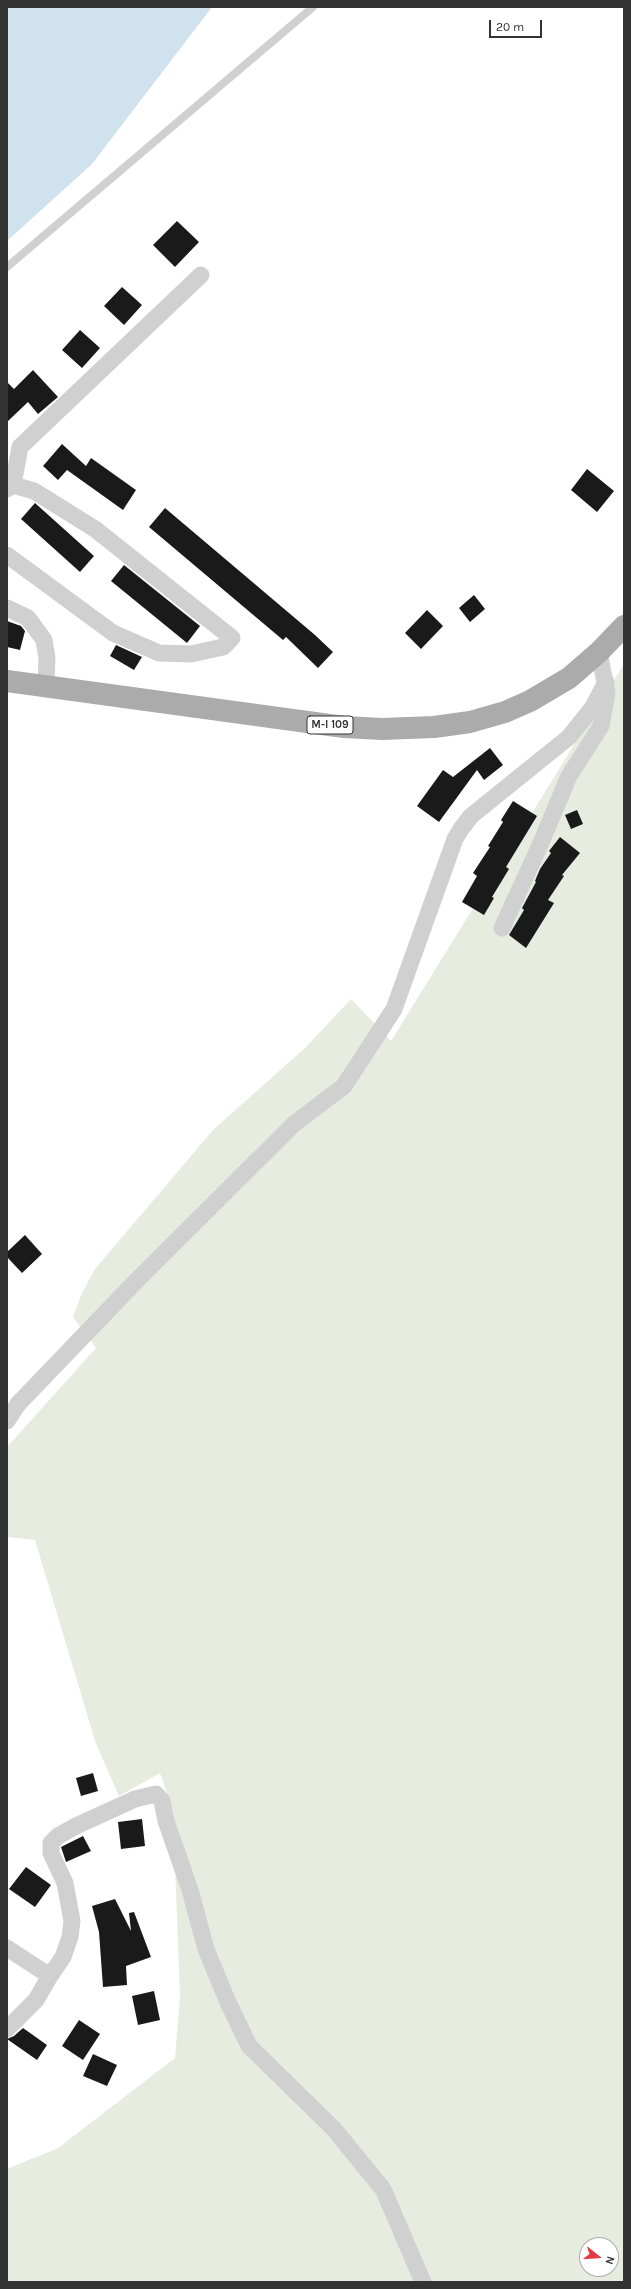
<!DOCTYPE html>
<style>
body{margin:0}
#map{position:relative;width:631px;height:2289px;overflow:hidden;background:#fff;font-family:Karla,sans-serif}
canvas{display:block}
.frame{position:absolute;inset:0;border:8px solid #333;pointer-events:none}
.north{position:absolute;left:579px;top:2237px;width:40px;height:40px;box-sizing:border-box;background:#fff;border:1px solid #adadad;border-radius:50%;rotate:107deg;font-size:11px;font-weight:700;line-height:16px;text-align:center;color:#333}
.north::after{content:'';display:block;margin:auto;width:14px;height:18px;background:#e63946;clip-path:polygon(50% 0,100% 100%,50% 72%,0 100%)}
.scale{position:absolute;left:489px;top:20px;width:53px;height:18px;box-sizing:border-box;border:2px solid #333;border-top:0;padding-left:5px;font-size:12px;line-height:14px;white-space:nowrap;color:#333;-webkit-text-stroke:3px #fff;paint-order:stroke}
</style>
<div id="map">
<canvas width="631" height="2289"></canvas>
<div class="frame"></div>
<div class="north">N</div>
<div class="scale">20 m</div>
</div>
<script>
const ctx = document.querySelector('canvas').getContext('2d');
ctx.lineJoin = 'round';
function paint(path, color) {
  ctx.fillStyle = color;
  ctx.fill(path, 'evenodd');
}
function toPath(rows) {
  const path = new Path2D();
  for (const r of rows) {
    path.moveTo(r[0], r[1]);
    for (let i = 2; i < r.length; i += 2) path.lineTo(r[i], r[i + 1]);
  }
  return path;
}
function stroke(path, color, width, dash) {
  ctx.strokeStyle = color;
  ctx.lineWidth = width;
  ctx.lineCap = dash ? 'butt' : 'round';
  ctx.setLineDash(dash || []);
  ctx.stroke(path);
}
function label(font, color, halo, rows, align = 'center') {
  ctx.font = font + ' Karla,sans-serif';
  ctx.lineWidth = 4;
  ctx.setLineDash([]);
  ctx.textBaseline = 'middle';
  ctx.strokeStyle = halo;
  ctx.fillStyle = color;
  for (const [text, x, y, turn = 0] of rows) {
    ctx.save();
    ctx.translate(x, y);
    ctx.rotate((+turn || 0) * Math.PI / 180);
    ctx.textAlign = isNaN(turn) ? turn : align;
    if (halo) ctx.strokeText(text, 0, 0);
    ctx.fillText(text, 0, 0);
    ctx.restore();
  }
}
paint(toPath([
 [624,664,624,2282,7,2282,7,2169,58,2148,175,2058,180,1998,173,1811,160,1773,119,1796,96,1744,35,1540,7,1537,7,1447,96,1348,73,1317,82,1293,95,1269,214,1129,305,1048,351,999,391,1041],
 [587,2245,611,2245,611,2269,587,2269]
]), '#e6ecdf');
paint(toPath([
 [7,7,212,7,92,164,7,241]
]), '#cfe2ee');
paint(toPath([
 [177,221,199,242,175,267,153,245],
 [122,287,142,305,124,325,104,306],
 [80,330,100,348,82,368,62,350],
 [33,370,58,397,38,414,28,402,7,422,7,382,14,389],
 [62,444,86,466,91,458,136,490,123,510,67,470,58,480,43,466],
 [587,469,614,491,597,512,571,490],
 [35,503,94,556,80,572,21,519],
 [165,508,315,635,333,652,318,668,286,637,283,640,149,527],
 [124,565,200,626,187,643,111,581],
 [474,595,485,609,470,622,459,608],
 [427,610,443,626,421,649,405,633],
 [7,621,21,626,25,631,20,650,7,647],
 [116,645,142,657,134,670,110,656],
 [490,748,503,765,484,780,477,770,439,822,417,806,443,770,453,777],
 [513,801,537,816,506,867,509,869,492,897,494,898,484,915,462,902,477,876,473,873,490,847,488,846,503,822,501,820],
 [577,810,583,824,571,829,565,815],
 [560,837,580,853,562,875,564,876,548,900,554,903,526,948,509,935,524,910,522,908,536,882,535,881,540,869,551,853,549,851],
 [25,1235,42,1254,22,1273,7,1257,7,1252],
 [93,1773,98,1791,81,1796,76,1778],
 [142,1819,145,1846,121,1849,118,1822],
 [83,1836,91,1851,66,1862,61,1847],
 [26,1867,51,1885,35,1907,9,1889],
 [115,1899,131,1931,129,1913,134,1912,151,1957,126,1966,127,1985,103,1987,99,1932,92,1906],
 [154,1991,160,2020,138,2025,132,1996],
 [79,2020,100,2034,83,2060,62,2046],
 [23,2028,47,2045,37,2060,7,2039,14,2036],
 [93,2054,117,2065,107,2086,83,2076]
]), '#1a1a1a');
stroke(toPath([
 [7,267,313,7]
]), '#d0d0d0', 8);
stroke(toPath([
 [13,485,20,447,201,275],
 [7,489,13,485,34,491,95,529,232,638,223,647,191,654,159,653,113,633,7,555],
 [7,608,28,618,44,640,47,658,46,685],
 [502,928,540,845,569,776,601,726,607,693,599,652],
 [7,1421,18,1404,140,1277,294,1124,344,1086,394,1009,455,839,461,829,471,816,569,737,593,707,606,682],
 [7,1948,50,1976,36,2000,7,2029],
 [50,1976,63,1957,70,1937,72,1921,65,1883,51,1853,51,1843,58,1836,76,1826,135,1799,156,1794,162,1801,166,1821,190,1890,206,1949,227,2000,249,2046,333,2128,383,2189,423,2282]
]), '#d0d0d0', 17);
stroke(toPath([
 [7,681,344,727,382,729,434,727,470,722,505,712,530,701,569,678,599,652,624,626]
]), '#ababab', 22);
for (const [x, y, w] of [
 [330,725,46]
]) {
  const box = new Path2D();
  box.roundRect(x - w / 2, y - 9, w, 18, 3);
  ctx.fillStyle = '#fff';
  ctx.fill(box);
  stroke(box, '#333', 1);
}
label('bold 11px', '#333', null, [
 ["M-I 109",330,725]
]);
</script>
